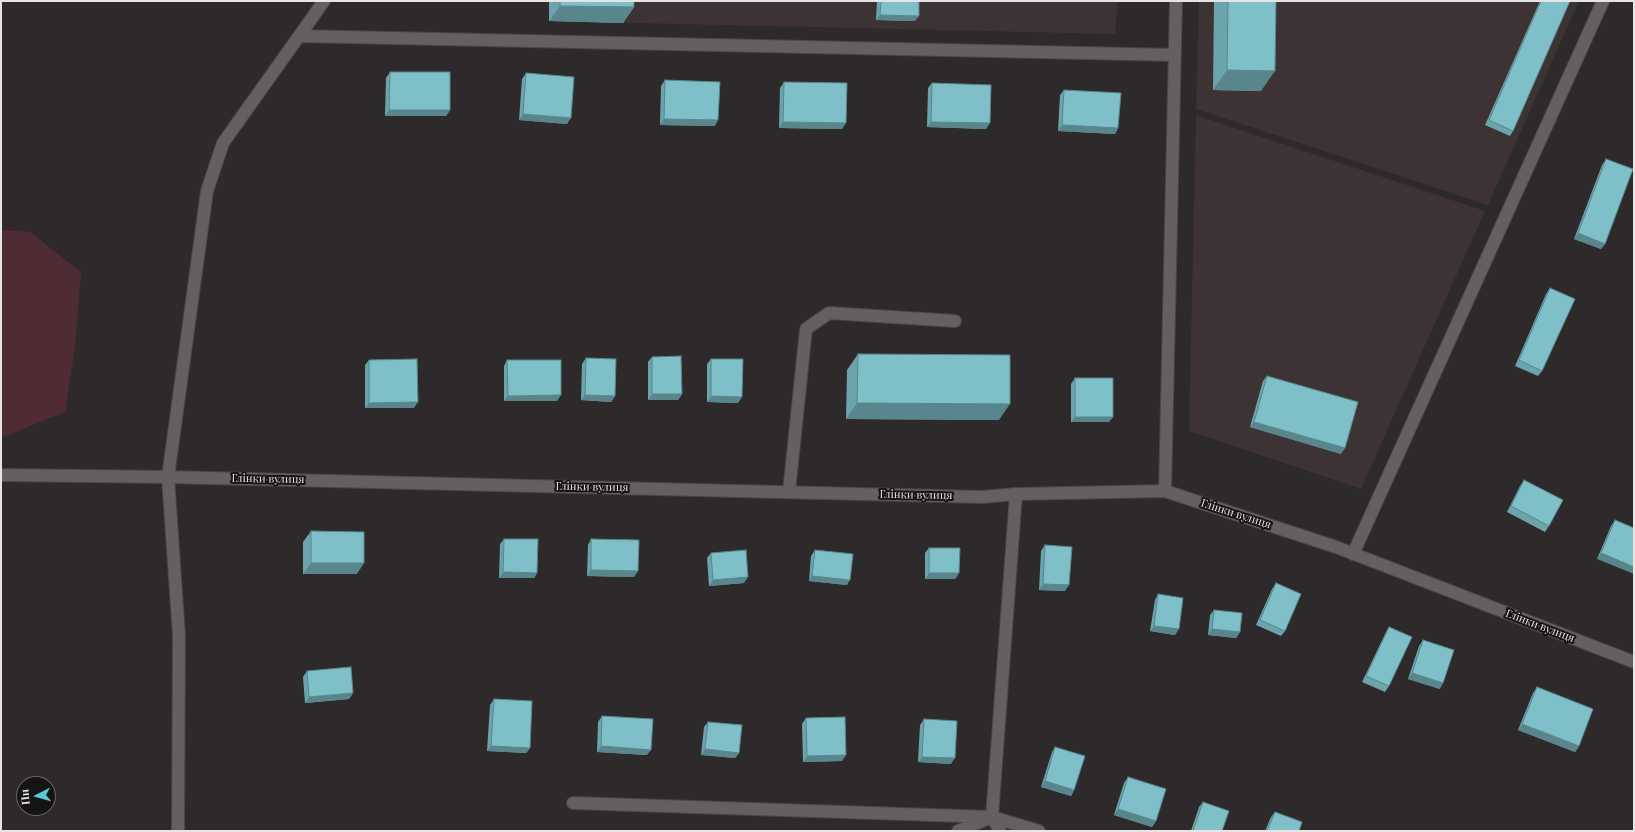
<!DOCTYPE html>
<meta charset="utf-8">
<style>
body{margin:0}
#map{position:relative;width:1635px;height:832px;overflow:hidden;background:#2e2a2b;font-family:"Playfair Display",serif}
canvas{display:block}
.frame{position:absolute;inset:0;border:2px solid #e7e4e5;pointer-events:none}
.north{position:absolute;left:16px;top:776px;width:40px;height:40px;box-sizing:border-box;background:#151314;border:1px solid #696768;border-radius:50%;rotate:264deg;font-size:11px;font-weight:700;line-height:16px;text-align:center;color:#e7e4e5}
.north::after{content:'';display:block;margin:auto;width:14px;height:18px;background:#53cbdb;clip-path:polygon(50% 0,100% 100%,50% 72%,0 100%)}
</style>
<div id="map">
<canvas width="1635" height="832"></canvas>
<div class="frame"></div>
<div class="north">Пн</div>
</div>
<script>
const ctx = document.querySelector('canvas').getContext('2d');
ctx.lineJoin = 'round';
function paint(path, color) {
  ctx.fillStyle = color;
  ctx.fill(path, 'evenodd');
}
function toPath(rows) {
  const path = new Path2D();
  for (const r of rows) {
    path.moveTo(r[0], r[1]);
    for (let i = 2; i < r.length; i += 2) path.lineTo(r[i], r[i + 1]);
  }
  return path;
}
function stroke(path, color, width, dash) {
  ctx.strokeStyle = color;
  ctx.lineWidth = width;
  ctx.lineCap = dash ? 'butt' : 'round';
  ctx.setLineDash(dash || []);
  ctx.stroke(path);
}
function label(font, color, halo, rows, align = 'center') {
  ctx.font = font + ' "Playfair Display",serif';
  ctx.lineWidth = 4;
  ctx.setLineDash([]);
  ctx.textBaseline = 'middle';
  ctx.strokeStyle = halo;
  ctx.fillStyle = color;
  for (const [text, x, y, turn = 0] of rows) {
    ctx.save();
    ctx.translate(x, y);
    ctx.rotate((+turn || 0) * Math.PI / 180);
    ctx.textAlign = isNaN(turn) ? turn : align;
    if (halo) ctx.strokeText(text, 0, 0);
    ctx.fillText(text, 0, 0);
    ctx.restore();
  }
}
paint(toPath([
 [549,1,1118,1,1115,34,549,21],
 [1199,1,1579,1,1488,205,1196,109],
 [1196,115,1485,211,1361,489,1189,431]
]), '#3d3234');
paint(toPath([
 [1,230,30,232,81,272,75,347,65,412,1,438]
]), '#4f2b34');
const lane = toPath([
 [789,492,806,329,829,313,955,321]
]);
const street = toPath([
 [299,36,1175,55],
 [1165,491,1176,1],
 [1353,554,1603,1],
 [573,803,992,817,1039,831],
 [178,831,179,636,168,477,207,191,223,143,324,1],
 [958,831,987,819],
 [1000,831,992,817,1016,494]
]);
const secondary = toPath([
 [1,475,168,477,982,497,1016,494,1165,491,1336,547,1634,662]
]);
stroke(lane, '#494546', 14);
stroke(street, '#494546', 14);
stroke(secondary, '#494546', 14);
stroke(lane, '#645f60', 12);
stroke(street, '#645f60', 12);
stroke(secondary, '#645f60', 12);
paint(toPath([
 [549,1,634,1,634,7,623,23,549,21],
 [877,1,919,1,915,21,876,20],
 [1214,1,1276,1,1261,91,1213,90],
 [1540,1,1570,1,1513,131,1510,136,1485,125],
 [390,72,450,110,446,116,385,116,386,78],
 [526,73,567,124,519,120,522,79],
 [665,80,715,126,660,125,661,86],
 [784,82,842,129,779,128,780,88],
 [932,83,986,129,927,127,928,88],
 [1064,90,1118,128,1115,134,1058,131,1060,95],
 [1606,159,1605,244,1601,249,1574,239,1602,165],
 [1550,288,1542,371,1538,376,1515,366,1546,294],
 [858,354,999,420,846,419,847,370],
 [652,357,682,394,678,400,648,400,648,362],
 [586,358,615,396,611,402,581,400,582,364],
 [711,359,738,403,707,402,707,364],
 [369,360,414,408,365,408,365,365],
 [507,360,557,401,504,401,504,366],
 [1267,376,1341,454,1250,427,1263,381],
 [1075,378,1109,422,1071,422,1071,384],
 [1524,480,1549,526,1545,532,1507,512,1520,486],
 [1615,520,1634,528,1597,559,1611,526],
 [311,531,357,574,303,574,303,542],
 [504,539,537,573,534,578,499,578,500,544],
 [591,539,634,577,587,576,588,545],
 [1045,545,1065,591,1039,590,1041,551],
 [929,548,959,573,955,579,925,579,925,553],
 [815,550,847,585,809,581,811,556],
 [711,553,744,583,709,586,707,558],
 [1276,583,1285,631,1281,636,1256,625,1272,589],
 [1158,594,1175,635,1150,631,1155,600],
 [1214,610,1240,632,1236,638,1208,635,1210,615],
 [1389,627,1389,686,1385,692,1362,682,1386,632],
 [1423,640,1440,689,1408,679,1419,646],
 [307,671,353,693,349,699,305,703,303,677],
 [1537,687,1579,746,1575,752,1518,730,1533,693],
 [494,699,530,748,526,753,487,751,490,705],
 [602,716,647,755,597,752,598,722],
 [806,718,842,761,803,762,802,724],
 [924,719,951,764,918,762,920,725],
 [708,722,739,753,735,758,701,755,704,727],
 [1055,747,1074,790,1071,796,1041,787,1052,752],
 [1128,777,1156,821,1152,827,1114,815,1124,783],
 [1203,802,1222,831,1191,831,1199,807],
 [1275,812,1299,831,1265,831,1271,817]
]), '#6ca4ac');
paint(toPath([
 [560,6,634,7,623,23,549,21],
 [880,15,919,16,915,21,876,20],
 [1227,70,1275,71,1261,91,1213,90],
 [389,110,450,110,446,116,385,116],
 [523,114,571,118,567,124,519,120],
 [664,119,718,120,715,126,660,125],
 [783,122,846,123,842,129,779,128],
 [931,122,990,123,986,129,927,127],
 [1062,125,1118,128,1115,134,1058,131],
 [1578,233,1605,244,1601,249,1574,239],
 [652,394,682,394,678,400,648,400],
 [561,395,557,401,504,401,508,396],
 [585,395,615,396,611,402,581,400],
 [711,396,742,397,738,403,707,402],
 [418,402,414,408,365,408,369,403],
 [857,403,1010,404,999,420,846,419],
 [1075,417,1113,417,1109,422,1071,422],
 [1254,422,1345,448,1341,454,1250,427],
 [1601,553,1634,567,1634,574,1597,559],
 [311,563,364,563,357,574,303,574],
 [591,570,638,571,634,577,587,576],
 [503,572,537,573,534,578,499,578],
 [929,573,959,573,955,579,925,579],
 [812,576,850,580,847,585,809,581],
 [748,577,744,583,709,586,713,580],
 [1043,584,1069,585,1065,591,1039,590],
 [1154,626,1179,629,1175,635,1150,631],
 [1212,629,1240,632,1236,638,1208,635],
 [1412,673,1443,683,1440,689,1408,679],
 [353,693,349,699,305,703,309,697],
 [1522,724,1579,746,1575,752,1518,730],
 [491,746,530,748,526,753,487,751],
 [601,746,651,750,647,755,597,752],
 [705,749,739,753,735,758,701,755],
 [846,755,842,761,803,762,807,756],
 [922,757,955,758,951,764,918,762],
 [1045,781,1074,790,1071,796,1041,787],
 [1118,809,1156,821,1152,827,1114,815]
]), '#58868c');
const building = toPath([
 [560,1,634,1,634,7,560,6,560,1],
 [881,1,919,1,919,16,880,15,881,1],
 [1228,1,1276,1,1275,71,1227,70,1228,1],
 [1541,1,1570,1,1513,131,1489,120,1541,1],
 [390,72,450,72,450,110,389,110,390,72],
 [526,73,574,77,571,118,523,114,526,73],
 [665,80,720,82,718,120,664,119,665,80],
 [784,82,847,83,846,123,783,122,784,82],
 [932,83,991,85,990,123,931,122,932,83],
 [1064,90,1121,93,1118,128,1062,125,1064,90],
 [1606,159,1633,169,1605,244,1578,233,1606,159],
 [1550,288,1575,299,1542,371,1519,360,1550,288],
 [858,354,1010,355,1010,404,857,403,858,354],
 [681,356,682,394,652,394,652,357,681,356],
 [586,358,616,359,615,396,585,395,586,358],
 [417,359,418,402,369,403,369,360,417,359],
 [711,359,743,359,742,397,711,396,711,359],
 [507,360,561,360,561,395,508,396,507,360],
 [1267,376,1358,402,1345,448,1254,422,1267,376],
 [1075,378,1113,378,1113,417,1075,417,1075,378],
 [1524,480,1563,500,1549,526,1511,506,1524,480],
 [1615,520,1634,528,1634,567,1601,553,1615,520],
 [311,531,364,532,364,563,311,563,311,531],
 [504,539,538,539,537,573,503,572,504,539],
 [591,539,639,540,638,571,591,570,591,539],
 [1045,545,1072,547,1069,585,1043,584,1045,545],
 [929,548,960,548,959,573,929,573,929,548],
 [746,550,748,577,713,580,711,553,746,550],
 [815,550,853,554,850,580,812,576,815,550],
 [1276,583,1301,594,1285,631,1260,620,1276,583],
 [1158,594,1183,598,1179,629,1154,626,1158,594],
 [1214,610,1242,613,1240,632,1212,629,1214,610],
 [1389,627,1412,637,1389,686,1366,676,1389,627],
 [1423,640,1454,650,1443,683,1412,673,1423,640],
 [351,667,353,693,309,697,307,671,351,667],
 [1537,687,1593,709,1579,746,1522,724,1537,687],
 [494,699,532,701,530,748,491,746,494,699],
 [602,716,653,719,651,750,601,746,602,716],
 [845,717,846,755,807,756,806,718,845,717],
 [924,719,957,721,955,758,922,757,924,719],
 [708,722,742,725,739,753,705,749,708,722],
 [1055,747,1085,756,1074,790,1045,781,1055,747],
 [1128,777,1166,789,1156,821,1118,809,1128,777],
 [1203,802,1229,811,1222,831,1193,831,1203,802],
 [1275,812,1302,822,1299,831,1267,831,1275,812]
]);
paint(building, '#7ebfc8');
stroke(building, '#58868c', 1);
label('11px', '#e7e4e5', '#151314', [
 ["Глінки вулиця",268,479,1],
 ["Глінки вулиця",592,487,1],
 ["Глінки вулиця",916,495,1],
 ["Глінки вулиця",1236,514,18],
 ["Глінки вулиця",1540,626,21]
]);
</script>
